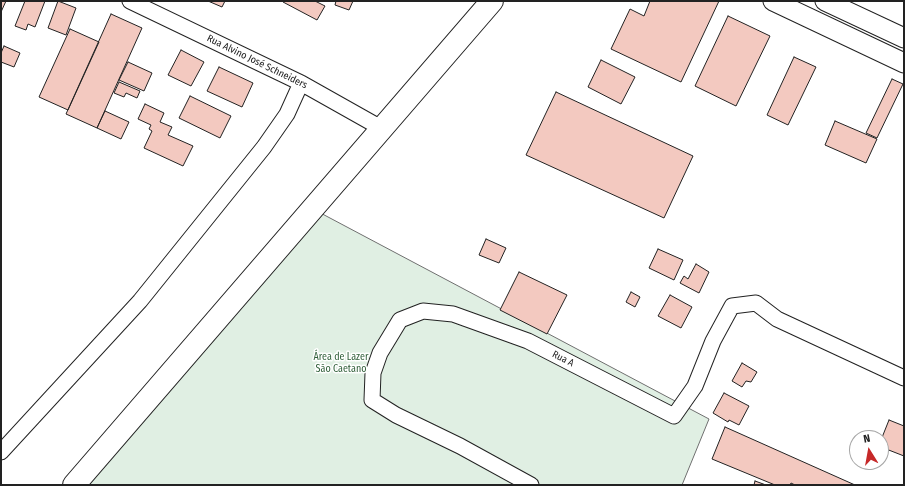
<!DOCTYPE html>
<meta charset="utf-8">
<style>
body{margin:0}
#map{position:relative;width:905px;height:486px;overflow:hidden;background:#fff;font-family:"Fira Sans Condensed",sans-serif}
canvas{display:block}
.frame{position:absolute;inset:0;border:2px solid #222;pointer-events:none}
.north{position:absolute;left:849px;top:430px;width:40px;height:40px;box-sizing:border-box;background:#fff;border:1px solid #a7a7a7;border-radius:50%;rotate:349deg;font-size:11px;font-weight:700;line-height:16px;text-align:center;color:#222}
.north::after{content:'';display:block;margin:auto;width:14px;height:18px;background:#c62828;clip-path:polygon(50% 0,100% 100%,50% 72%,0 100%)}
</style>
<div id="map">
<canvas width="905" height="486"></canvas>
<div class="frame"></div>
<div class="north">N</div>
</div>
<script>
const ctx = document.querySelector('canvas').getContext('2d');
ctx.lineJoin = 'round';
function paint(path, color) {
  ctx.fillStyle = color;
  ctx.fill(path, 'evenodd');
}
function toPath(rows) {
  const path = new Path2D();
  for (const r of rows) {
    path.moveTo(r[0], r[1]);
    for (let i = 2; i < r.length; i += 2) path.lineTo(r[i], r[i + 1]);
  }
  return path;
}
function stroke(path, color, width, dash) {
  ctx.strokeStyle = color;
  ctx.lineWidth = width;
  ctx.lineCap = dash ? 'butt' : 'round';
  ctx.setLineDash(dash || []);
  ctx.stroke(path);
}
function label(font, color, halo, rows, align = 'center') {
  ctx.font = font + ' "Fira Sans Condensed",sans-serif';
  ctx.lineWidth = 3;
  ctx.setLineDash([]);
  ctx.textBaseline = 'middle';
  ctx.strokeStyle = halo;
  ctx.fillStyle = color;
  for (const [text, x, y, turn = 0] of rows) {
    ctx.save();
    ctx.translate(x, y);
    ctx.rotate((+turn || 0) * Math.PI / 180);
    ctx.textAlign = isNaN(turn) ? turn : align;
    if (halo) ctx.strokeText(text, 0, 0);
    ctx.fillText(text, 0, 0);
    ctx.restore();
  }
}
const green = toPath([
 [313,209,709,419,682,485,74,485,313,209]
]);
paint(green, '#e0efe3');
stroke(green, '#6f6f6f', 1);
const building = toPath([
 [1,1,6,1,1,12,1,1],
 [25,1,45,1,35,27,28,24,26,30,15,26,25,1],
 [58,1,76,8,66,35,48,28,58,1],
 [208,1,225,1,222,7,208,1],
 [284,1,315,1,325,6,317,20,283,2,284,1],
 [336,1,353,1,349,10,335,5,336,1],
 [650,1,719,1,681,82,611,49,630,9,644,16,650,1],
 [111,14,142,28,97,128,66,114,111,14],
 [728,16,770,36,736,106,695,86,728,16],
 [70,29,99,42,68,110,39,97,70,29],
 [4,46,20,53,14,67,1,62,1,53,4,46],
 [181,50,204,62,191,86,168,75,181,50],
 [794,57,816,67,788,125,767,115,794,57],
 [601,60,635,77,621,104,588,87,601,60],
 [128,62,152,73,144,91,119,80,128,62],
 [219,67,253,83,242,107,207,91,219,67],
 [892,79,903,84,877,138,866,133,892,79],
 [119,82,140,91,137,98,126,93,124,97,114,93,119,82],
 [556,92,693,156,664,218,526,155,556,92],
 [190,96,231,116,220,138,179,118,190,96],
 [145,104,164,113,160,122,172,127,168,135,193,146,183,166,144,148,152,131,149,129,151,125,138,119,145,104],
 [105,111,129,122,121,139,97,128,105,111],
 [835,121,877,139,866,163,825,145,835,121],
 [486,239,506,248,499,263,479,255,486,239],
 [658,249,683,260,674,280,649,268,658,249],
 [696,264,709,272,699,293,680,283,684,276,688,279,696,264],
 [519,272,567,295,547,334,500,310,519,272],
 [631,292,640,297,635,307,626,302,631,292],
 [670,295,692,307,681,328,658,316,670,295],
 [742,363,757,372,751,382,746,381,742,387,732,381,742,363],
 [724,393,749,406,739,425,729,420,728,422,713,413,724,393],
 [889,420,904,426,904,456,881,447,881,440,889,420],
 [725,427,855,485,795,485,791,483,790,485,775,485,712,459,725,427],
 [755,481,766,485,754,485,755,481]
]);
paint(building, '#f3c9c0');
stroke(building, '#222', 1);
const minor = toPath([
 [130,1,301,83,381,128],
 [1,452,140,301,264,147,287,114,301,83],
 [531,485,460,446,396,415,372,400,373,373,380,353,400,320,423,311,453,314,528,341,674,416,695,386,713,341,732,306,756,303,777,319,904,378]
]);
const tertiary = toPath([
 [773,1,904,63],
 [825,1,904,38]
]);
const primary = toPath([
 [74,485,492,1]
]);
stroke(minor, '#222', 17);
stroke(tertiary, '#222', 21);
stroke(primary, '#222', 24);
stroke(minor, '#fff', 15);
stroke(tertiary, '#fff', 19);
stroke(primary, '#fff', 22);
label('10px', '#222', '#fff', [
 ["Rua Alvino José Schneiders",257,62,26],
 ["Rua A",563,359,27]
]);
label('10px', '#2f5e38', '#fff', [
 ["Área de Lazer",341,357],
 ["São Caetano",341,369]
]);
</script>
